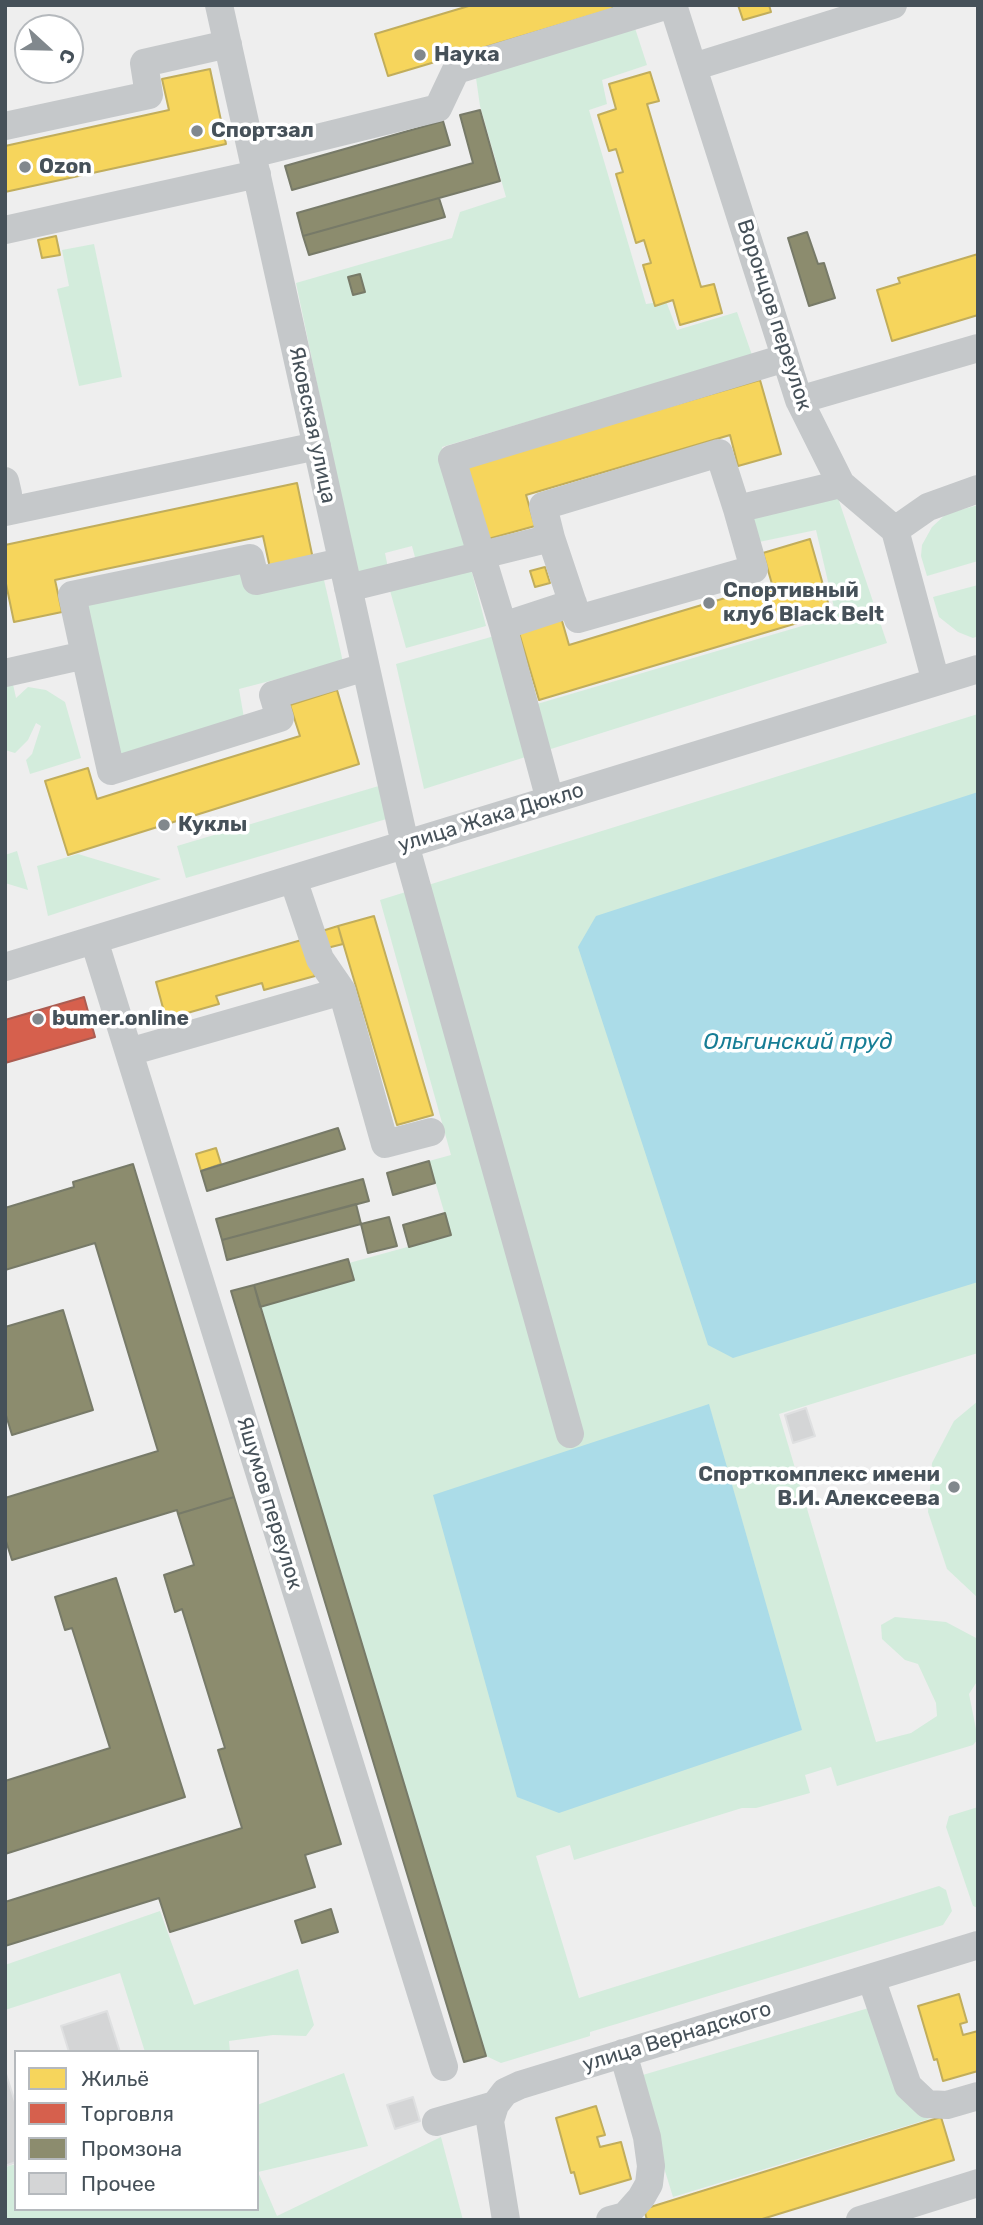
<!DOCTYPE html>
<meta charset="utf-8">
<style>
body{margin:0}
#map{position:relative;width:983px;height:2225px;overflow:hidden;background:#eee;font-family:Rubik,sans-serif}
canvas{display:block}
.frame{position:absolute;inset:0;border:7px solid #465159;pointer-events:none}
.legend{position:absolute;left:14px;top:2050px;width:245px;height:161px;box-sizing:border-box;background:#fff;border:2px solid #b5b9bd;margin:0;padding:9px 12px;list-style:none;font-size:21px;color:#465159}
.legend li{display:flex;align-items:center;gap:14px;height:35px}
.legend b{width:35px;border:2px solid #b5b9bd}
.north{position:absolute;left:14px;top:14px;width:70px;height:70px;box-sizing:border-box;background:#fff;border:2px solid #b5b9bd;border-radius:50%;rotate:112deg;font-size:19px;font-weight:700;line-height:28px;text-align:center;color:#465159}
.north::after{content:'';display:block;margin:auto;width:24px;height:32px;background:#81888d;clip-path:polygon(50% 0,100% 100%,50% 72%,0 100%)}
</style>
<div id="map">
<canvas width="983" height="2225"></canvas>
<div class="frame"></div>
<ul class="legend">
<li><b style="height:19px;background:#f6d55c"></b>Жильё</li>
<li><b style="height:19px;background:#d6604d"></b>Торговля</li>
<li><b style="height:19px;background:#8c8c6e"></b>Промзона</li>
<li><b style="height:19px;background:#d4d5d6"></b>Прочее</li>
</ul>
<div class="north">С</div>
</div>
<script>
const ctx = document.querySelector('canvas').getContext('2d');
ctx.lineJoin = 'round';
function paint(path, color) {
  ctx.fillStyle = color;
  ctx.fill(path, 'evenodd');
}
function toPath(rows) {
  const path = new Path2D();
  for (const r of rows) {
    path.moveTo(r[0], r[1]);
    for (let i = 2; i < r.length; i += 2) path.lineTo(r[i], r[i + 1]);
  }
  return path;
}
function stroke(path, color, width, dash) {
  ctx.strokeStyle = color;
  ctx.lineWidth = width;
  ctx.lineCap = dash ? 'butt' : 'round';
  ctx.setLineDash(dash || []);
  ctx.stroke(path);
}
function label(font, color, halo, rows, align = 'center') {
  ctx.font = font + ' Rubik,sans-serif';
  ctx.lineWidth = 7;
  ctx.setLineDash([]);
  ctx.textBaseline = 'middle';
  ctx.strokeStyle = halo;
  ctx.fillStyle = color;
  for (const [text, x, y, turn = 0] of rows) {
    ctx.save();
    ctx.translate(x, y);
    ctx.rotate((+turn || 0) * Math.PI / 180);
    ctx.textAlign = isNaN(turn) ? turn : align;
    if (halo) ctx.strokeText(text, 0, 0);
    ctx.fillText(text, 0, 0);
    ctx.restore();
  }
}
paint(toPath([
 [634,25,647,65,602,80,607,104,589,110,646,304,666,301,677,330,737,312,752,355,442,447,471,547,416,561,412,546,385,553,388,568,357,575,296,283,452,238,460,212,506,197,480,106,476,78],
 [94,244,122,377,79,386,57,289,69,286,62,250],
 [838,498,887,643,424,789,396,664,512,631,537,704,836,616,816,530,759,542,752,516],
 [978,505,978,561,927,576,921,556,922,545,932,527,946,514],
 [470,565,486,626,406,648,389,587],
 [247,570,324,580,343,662,239,689,244,718,118,760,80,603],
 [978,585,978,636,973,638,958,632,939,617,933,597],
 [12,680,16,698,28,687,46,690,65,702,81,758,30,774,26,760,32,754,41,726,36,723,28,740,15,753,5,750,5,682],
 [978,714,978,1353,779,1414,876,1742,911,1733,937,1716,936,1703,918,1664,905,1660,882,1639,881,1625,895,1617,946,1622,978,1639,978,1680,969,1694,978,1739,973,1745,837,1786,831,1767,805,1775,810,1793,756,1808,742,1808,574,1860,570,1845,536,1856,579,1998,939,1886,946,1890,952,1911,943,1925,590,2032,590,2036,501,2063,486,2056,260,1307,354,1280,349,1263,451,1235,429,1161,451,1155,380,900],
 [382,785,390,818,186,878,177,846],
 [17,851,28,890,5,883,5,855],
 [78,854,161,879,48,916,37,866],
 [978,1401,978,1598,947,1569,928,1512,932,1463,954,1421],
 [978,1807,978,1908,973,1906,946,1827,949,1816],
 [160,1911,194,2005,298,1969,314,2025,306,2036,273,2035,229,2041,230,2052,145,2052,120,1973,5,2010,5,1965],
 [872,2007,901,2091,929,2119,673,2197,636,2077],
 [344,2073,368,2146,258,2172,277,2216,441,2137,463,2220,5,2220,5,2167,16,2164,16,2209,257,2209,257,2105]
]), '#d3ecdc');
paint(toPath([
 [978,792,978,1282,733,1358,708,1345,578,947,596,916],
 [709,1404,802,1730,559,1813,517,1797,433,1495]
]), '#abdce8');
const homes = toPath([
 [472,5,612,5,613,9,388,76,375,34,472,5],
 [738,5,769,5,771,12,743,20,738,5],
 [210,69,226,144,5,192,5,146,169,110,162,79,210,69],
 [650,72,659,101,647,104,701,287,714,284,722,313,680,325,673,300,655,306,643,265,651,263,644,240,636,243,616,174,623,172,616,149,609,151,598,115,616,109,609,84,650,72],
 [56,236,60,255,42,258,38,240,56,236],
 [978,254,978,315,892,341,877,290,900,283,898,278,978,254],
 [760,380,781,454,738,466,730,435,526,495,535,526,488,539,466,465,760,380],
 [297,483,313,559,270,568,263,536,101,570,55,580,62,612,14,622,5,579,5,545,297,483],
 [810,539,831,613,539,700,517,626,560,614,569,645,645,622,772,584,763,553,810,539],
 [545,567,550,583,535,587,530,571,545,567],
 [337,690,359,764,68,855,45,781,88,768,97,799,202,766,300,736,290,705,337,690],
 [374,916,433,1115,397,1125,338,926,374,916],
 [338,926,343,944,327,948,322,931,338,926],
 [305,939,315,976,264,990,262,983,216,996,219,1004,166,1019,156,982,305,939],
 [216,1148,221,1164,201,1171,196,1154,216,1148],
 [959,1994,967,2022,960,2024,963,2035,978,2031,978,2071,943,2081,937,2059,934,2060,918,2006,959,1994],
 [596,2106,605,2135,597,2137,600,2147,621,2142,631,2179,580,2194,574,2172,571,2173,556,2118,596,2106],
 [941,2117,954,2160,759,2220,647,2220,644,2209,941,2117]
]);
paint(homes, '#f6d55c');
stroke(homes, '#c1ad5b', 2);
const shops = toPath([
 [84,997,95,1037,5,1063,5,1020,84,997]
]);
paint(shops, '#d6604d');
stroke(shops, '#ab5c51', 2);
const industry = toPath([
 [480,110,500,181,303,236,297,213,473,163,460,115,480,110],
 [443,121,450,145,292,190,285,166,443,121],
 [439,198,445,217,309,255,303,236,439,198],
 [807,232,818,264,824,263,835,298,809,306,788,238,807,232],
 [360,274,365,292,353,295,348,277,360,274],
 [338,1128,345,1149,207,1191,201,1171,338,1128],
 [429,1161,435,1183,393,1195,387,1173,429,1161],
 [133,1164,234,1497,178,1514,177,1510,12,1560,5,1538,5,1498,158,1451,95,1243,5,1270,5,1208,74,1187,73,1182,133,1164],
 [363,1179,369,1201,222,1240,216,1219,363,1179],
 [356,1204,361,1224,227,1260,222,1240,356,1204],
 [445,1213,451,1235,409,1247,403,1225,445,1213],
 [389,1217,397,1246,368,1253,361,1224,389,1217],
 [348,1259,354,1280,260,1307,254,1285,348,1259],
 [254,1285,486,2056,464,2062,231,1291,254,1285],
 [63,1310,93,1410,12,1435,5,1412,5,1327,63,1310],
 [234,1497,341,1844,305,1855,315,1887,170,1932,159,1898,5,1946,5,1902,242,1828,218,1750,225,1748,182,1609,175,1612,164,1575,194,1565,178,1514,234,1497],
 [116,1578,185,1797,5,1854,5,1781,110,1748,72,1628,65,1630,55,1597,116,1578],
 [331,1909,338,1932,302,1943,295,1921,331,1909]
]);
paint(industry, '#8c8c6e');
stroke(industry, '#777a68', 2);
const building = toPath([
 [806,1408,815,1436,793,1443,785,1415,806,1408],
 [107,2011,120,2052,69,2052,61,2026,107,2011],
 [5,2071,16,2105,16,2162,5,2166,5,2071],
 [413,2097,420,2121,395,2129,387,2105,413,2097]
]);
paint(building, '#d4d5d6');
stroke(building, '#dfe0e1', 2);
stroke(toPath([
 [219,5,405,844,570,1434],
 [673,5,799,400,841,484,895,530,936,682],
 [693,67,893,5],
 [5,126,149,95,144,63,228,44],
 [252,154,438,108,456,70,668,5],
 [5,230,257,174],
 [799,400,978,348],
 [5,481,8,494,5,495],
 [5,512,317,446],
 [895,530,928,507,978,489],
 [551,538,543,506,719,453,737,509],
 [348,588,551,538,578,619,754,569,737,509,841,484],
 [503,626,573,603],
 [85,655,111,771,280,718,273,695,365,667],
 [5,673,85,655,72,595,250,558,256,581,342,562],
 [550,800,503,626,452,459,785,358],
 [293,879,320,959,342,991],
 [94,940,444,2067],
 [5,967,978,669],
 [129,1052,342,991,385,1144,431,1132],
 [871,1978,908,2086,927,2104,947,2105,978,2096],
 [436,2122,495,2105],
 [506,2220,490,2121,495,2105,505,2092,520,2085,978,1945],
 [610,2220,625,2216,641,2198,649,2184,651,2166,647,2137,623,2053],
 [860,2220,978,2183]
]), '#c5c8ca', 28);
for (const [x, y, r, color] of [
 [420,55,7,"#81888d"],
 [197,131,7,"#81888d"],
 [25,167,7,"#81888d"],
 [709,603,7,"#81888d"],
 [164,825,7,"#81888d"],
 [38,1019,7,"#81888d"],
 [954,1487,7,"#81888d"]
]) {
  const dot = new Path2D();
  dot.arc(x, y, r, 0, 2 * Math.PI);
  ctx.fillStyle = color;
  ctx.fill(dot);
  stroke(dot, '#fff', 2.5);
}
label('bold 21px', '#465159', '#fff', [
 ["Наука",434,55],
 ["Спортзал",211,131],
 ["Ozon",39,167],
 ["Спортивный",723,591],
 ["клуб Black Belt",723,615],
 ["Куклы",178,825],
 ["bumer.online",52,1019],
 ["Спорткомплекс имени",940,1475,"right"],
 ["В.И. Алексеева",940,1499,"right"]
], 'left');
label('21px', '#465159', '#fff', [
 ["Воронцов переулок",774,315,72],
 ["Яковская улица",312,425,78],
 ["улица Жака Дюкло",491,818,-17],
 ["Яшумов переулок",269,1503,73],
 ["улица Вернадского",677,2037,-17]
]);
label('italic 23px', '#167d95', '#fff', [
 ["Ольгинский пруд",798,1042]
]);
</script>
